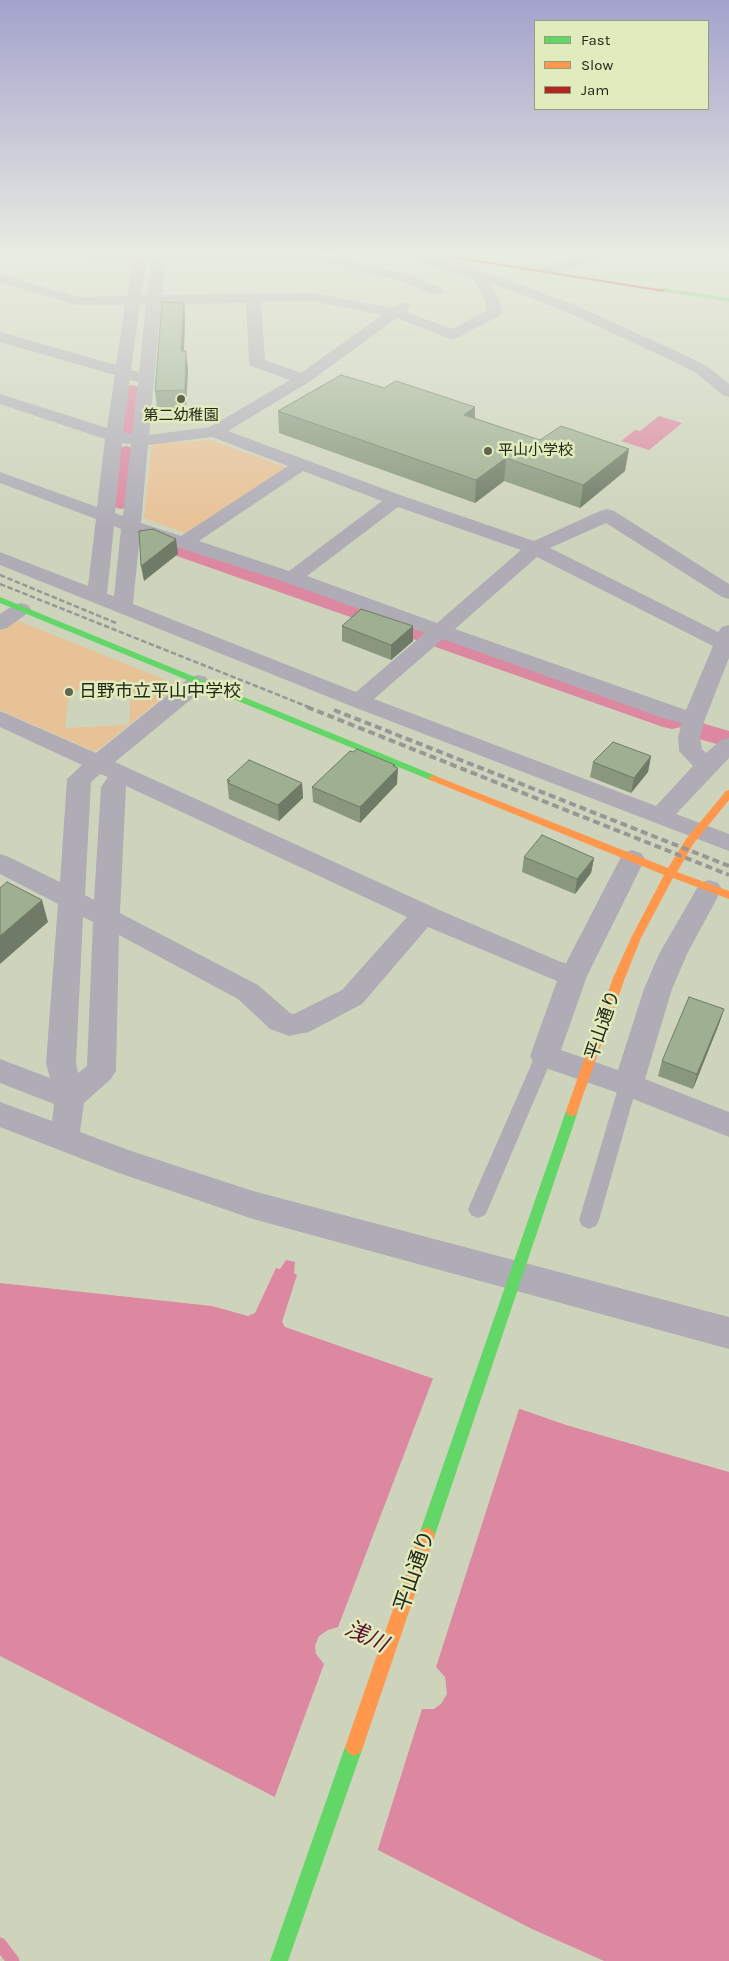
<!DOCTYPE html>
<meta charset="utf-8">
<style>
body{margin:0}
#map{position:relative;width:729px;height:1961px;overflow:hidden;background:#ced4bc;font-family:Karla,sans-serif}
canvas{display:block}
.legend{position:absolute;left:534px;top:20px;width:175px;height:90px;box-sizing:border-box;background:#e0ebbe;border:1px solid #959d7b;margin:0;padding:6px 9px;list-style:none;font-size:15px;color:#242716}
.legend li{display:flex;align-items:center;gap:10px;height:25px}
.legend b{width:25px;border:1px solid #959d7b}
</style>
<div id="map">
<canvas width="729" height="1961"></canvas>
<ul class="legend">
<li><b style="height:6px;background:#63d668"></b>Fast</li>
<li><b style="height:6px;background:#ff974d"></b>Slow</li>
<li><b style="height:6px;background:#b3261e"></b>Jam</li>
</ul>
</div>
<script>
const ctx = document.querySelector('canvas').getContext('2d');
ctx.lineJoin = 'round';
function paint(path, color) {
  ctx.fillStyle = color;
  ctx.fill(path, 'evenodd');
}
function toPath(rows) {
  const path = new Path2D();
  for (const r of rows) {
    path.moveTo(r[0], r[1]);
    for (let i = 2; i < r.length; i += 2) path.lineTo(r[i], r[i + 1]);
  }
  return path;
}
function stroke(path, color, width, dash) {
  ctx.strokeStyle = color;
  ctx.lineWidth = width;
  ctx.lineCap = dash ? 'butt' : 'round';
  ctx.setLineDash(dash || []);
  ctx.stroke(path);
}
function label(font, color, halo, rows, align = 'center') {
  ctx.font = font + ' Karla,"Noto Sans JP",sans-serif';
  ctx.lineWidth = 5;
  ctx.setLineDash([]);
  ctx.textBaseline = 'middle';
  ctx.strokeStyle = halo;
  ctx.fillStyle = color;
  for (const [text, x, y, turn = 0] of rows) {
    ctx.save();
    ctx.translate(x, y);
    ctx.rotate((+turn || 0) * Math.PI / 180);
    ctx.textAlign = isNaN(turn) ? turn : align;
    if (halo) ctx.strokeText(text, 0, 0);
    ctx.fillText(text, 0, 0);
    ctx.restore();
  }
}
paint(toPath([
 [211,440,288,468,185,533,144,518,152,444],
 [19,621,176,684,174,689,99,749,93,751,0,710,0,631,11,623],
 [131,688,129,724,128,725,65,728,68,700,76,690]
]), '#e8c297');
paint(toPath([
 [659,416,682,423,649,450,621,441,635,430,640,431],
 [286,1260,295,1262,294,1273,297,1275,282,1322,285,1327,566,1425,729,1472,729,1961,604,1961,532,1929,0,1656,0,1283,212,1306,248,1316,255,1313,276,1268,280,1269]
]), '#dd88a1');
paint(toPath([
 [434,1376,520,1406,436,1667,445,1677,447,1694,441,1704,434,1709,422,1709,377,1852,274,1799,324,1664,316,1654,315,1646,319,1636,328,1630,338,1627]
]), '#ced4bc');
stroke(toPath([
 [0,1944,13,1961]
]), '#dd88a1', 13);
paint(toPath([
 [132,385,139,387,142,391,138,431,135,435,128,437,121,435,118,431,122,391,125,387,132,385],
 [126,446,133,448,136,452,132,502,129,507,121,509,113,507,110,502,116,452,119,448,126,446],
 [145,530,681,715,685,721,681,727,672,729,663,727,137,542,134,537,137,532,145,530],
 [702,723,729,731,729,743,720,745,692,737,689,731,692,725,702,723]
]), '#dd88a1');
paint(toPath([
 [544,1049,551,1051,553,1056,488,1209,485,1215,478,1218,471,1215,468,1209,535,1056,537,1051,544,1049],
 [628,1078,635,1080,637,1085,599,1220,596,1226,589,1229,582,1226,579,1220,619,1085,621,1080,628,1078]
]), '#afacb6');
paint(toPath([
 [65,253,338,256,358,264,411,275,441,288,443,291,441,294,431,294,402,281,349,270,336,264,165,262,162,295,313,293,392,308,404,302,409,303,411,306,406,312,452,329,486,311,486,302,473,278,445,271,406,256,404,253,424,253,455,265,497,276,575,305,691,358,708,367,729,384,729,397,723,395,696,373,679,364,565,311,490,283,500,302,502,313,499,316,453,340,397,318,309,382,228,431,403,496,534,541,600,511,607,509,614,511,729,584,729,599,722,597,606,523,550,548,718,632,722,627,729,625,729,658,705,719,700,737,702,749,706,753,721,740,729,738,729,758,676,814,729,834,729,851,351,706,0,565,0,552,88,586,96,519,0,483,0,472,97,507,105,439,0,404,0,394,107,428,115,375,0,342,0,332,116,365,125,305,77,305,0,283,0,274,78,297,127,296,132,262,79,259,67,256,65,253],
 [146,262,151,262,147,295,141,295,146,262],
 [313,301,382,315,301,373,265,360,261,302,313,301],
 [246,303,249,363,251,366,290,380,210,427,149,435,161,304,246,303],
 [140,304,146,304,139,372,131,370,140,304],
 [130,380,138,382,132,434,123,432,130,380],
 [212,437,288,466,181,536,141,523,148,445,212,437],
 [122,443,131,444,123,516,115,513,122,443],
 [303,471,382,501,289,571,199,541,303,471],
 [398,507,521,550,437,623,307,576,398,507],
 [114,526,121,529,114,596,107,594,114,526],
 [140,535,285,582,425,633,356,692,133,604,140,535],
 [537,557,713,646,686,710,455,629,537,557],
 [443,639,660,717,682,723,678,737,679,751,693,766,656,806,374,699,443,639],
 [592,253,613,253,611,256,553,274,548,275,543,274,541,271,543,268,592,253],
 [21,603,28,605,31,609,28,613,7,628,0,630,0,614,14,605,21,603],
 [198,675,206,677,209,682,206,687,115,762,444,912,561,962,566,963,623,853,632,850,641,853,645,859,587,976,561,1050,618,1070,644,989,659,954,700,883,709,880,718,883,722,889,687,954,672,989,645,1079,729,1112,729,1137,618,1093,534,1064,530,1056,557,981,428,927,362,1004,309,1032,289,1036,270,1029,238,999,119,935,116,1071,111,1079,84,1103,80,1132,134,1152,253,1191,729,1317,729,1349,253,1219,116,1172,0,1127,0,1102,52,1121,54,1104,0,1083,0,1059,50,1078,46,1063,58,904,0,874,0,854,9,857,60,882,67,779,82,765,0,727,0,711,96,753,190,677,198,675],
 [100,774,108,777,101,787,94,900,85,895,91,782,100,774],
 [126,786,407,917,342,990,294,1014,290,1013,258,985,120,913,126,786],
 [83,917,93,922,87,1066,78,1073,76,1063,83,917]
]), '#afacb6');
paint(toPath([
 [663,288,729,298,729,302,661,291,661,289,663,288],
 [0,597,436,776,438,778,433,781,430,780,0,603,0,597],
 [572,1106,576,1107,578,1111,435,1535,432,1540,427,1543,422,1540,419,1535,566,1111,568,1107,572,1106],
 [354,1738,360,1741,363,1747,288,1961,270,1961,345,1747,348,1741,354,1738]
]), '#63d668');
paint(toPath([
 [433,775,668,868,686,839,726,791,729,790,729,800,694,843,677,872,729,891,729,899,673,878,641,938,625,978,576,1115,572,1116,568,1115,566,1111,613,978,631,938,664,875,430,780,428,778,433,775],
 [427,1527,432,1530,435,1535,363,1747,360,1753,354,1756,348,1753,345,1747,419,1535,422,1530,427,1527]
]), '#ff974d');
paint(toPath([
 [420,253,434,253,666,290,663,292,420,253]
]), '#b3261e');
stroke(toPath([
 [0,575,116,623],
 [0,584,311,708]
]), '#989797', 2.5, [5.5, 2.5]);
stroke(toPath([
 [307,707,729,875],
 [334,710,729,866]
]), '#989797', 4, [7, 4]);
paint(toPath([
 [184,303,185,320,184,351,188,369,186,408,157,409,155,391],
 [475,407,475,418,625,471,580,508,504,481,475,503,279,433,278,411],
 [342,626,413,626,413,641,391,660,342,641],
 [651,756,648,772,631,793,590,777,593,762],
 [395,767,397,784,360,823,313,802,312,787],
 [227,780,302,783,303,798,279,821,229,799],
 [524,857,594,858,591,873,575,894,522,872],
 [724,1009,719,1024,693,1089,658,1076,662,1061]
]), '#88977d');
paint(toPath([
 [184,303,185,320,183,369,181,351],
 [186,351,188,369,186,408,185,390],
 [475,407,474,429,464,415],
 [629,449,625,471,580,508,583,485],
 [506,458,504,481,475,503,476,480],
 [176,539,178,554,144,581,141,566],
 [413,626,413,641,391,660,391,645],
 [651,756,648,772,631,793,634,778],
 [395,765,395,771,398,768,397,784,360,823,360,807],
 [302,783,303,798,279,821,278,805],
 [594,858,591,873,575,894,577,879],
 [42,900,48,922,0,964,0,936],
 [724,1009,719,1024,693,1089,697,1074]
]), '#6f7b66');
const building = toPath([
 [162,302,184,303,181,351,186,351,185,390,155,391,162,302],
 [341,375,384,388,396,381,475,407,464,415,540,440,561,426,629,449,583,485,506,458,476,480,278,411,341,375],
 [153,529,176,539,141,566,139,531,153,529],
 [361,609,413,626,391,645,342,626,361,609],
 [613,742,651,756,634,778,593,762,613,742],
 [357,749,395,765,393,766,398,768,360,807,312,787,350,751,353,752,357,749],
 [249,760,302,783,278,805,228,783,230,781,227,780,249,760],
 [542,835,594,858,577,879,524,857,542,835],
 [7,882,42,900,0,936,0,888,7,882],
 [689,997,724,1009,697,1074,662,1061,689,997]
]);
paint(building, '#9eb091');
stroke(building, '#6f7b66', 1);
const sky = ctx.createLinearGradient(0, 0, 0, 528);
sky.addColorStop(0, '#a3a2cc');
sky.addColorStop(0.48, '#e9ece1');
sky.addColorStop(1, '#e9ece100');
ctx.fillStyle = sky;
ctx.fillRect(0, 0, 729, 528);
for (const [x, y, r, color] of [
 [181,399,5,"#606450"],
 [488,451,5,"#606450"],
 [69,692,5,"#606450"]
]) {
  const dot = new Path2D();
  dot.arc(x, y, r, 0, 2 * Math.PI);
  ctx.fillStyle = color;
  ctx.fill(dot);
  stroke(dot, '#e0ebbe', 2);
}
label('15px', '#242716', '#e0ebbe', [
 ["第二幼稚園",181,416],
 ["平山小学校",498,451,"left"]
]);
label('18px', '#242716', '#e0ebbe', [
 ["日野市立平山中学校",79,692]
], 'left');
label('18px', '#242716', '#e0ebbe', [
 ["平山通り",603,1025,-71]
]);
label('21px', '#242716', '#e0ebbe', [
 ["平山通り",415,1571,-71]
]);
label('italic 22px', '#5c0e31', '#e0ebbe', [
 ["浅川",366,1637,25]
]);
</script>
